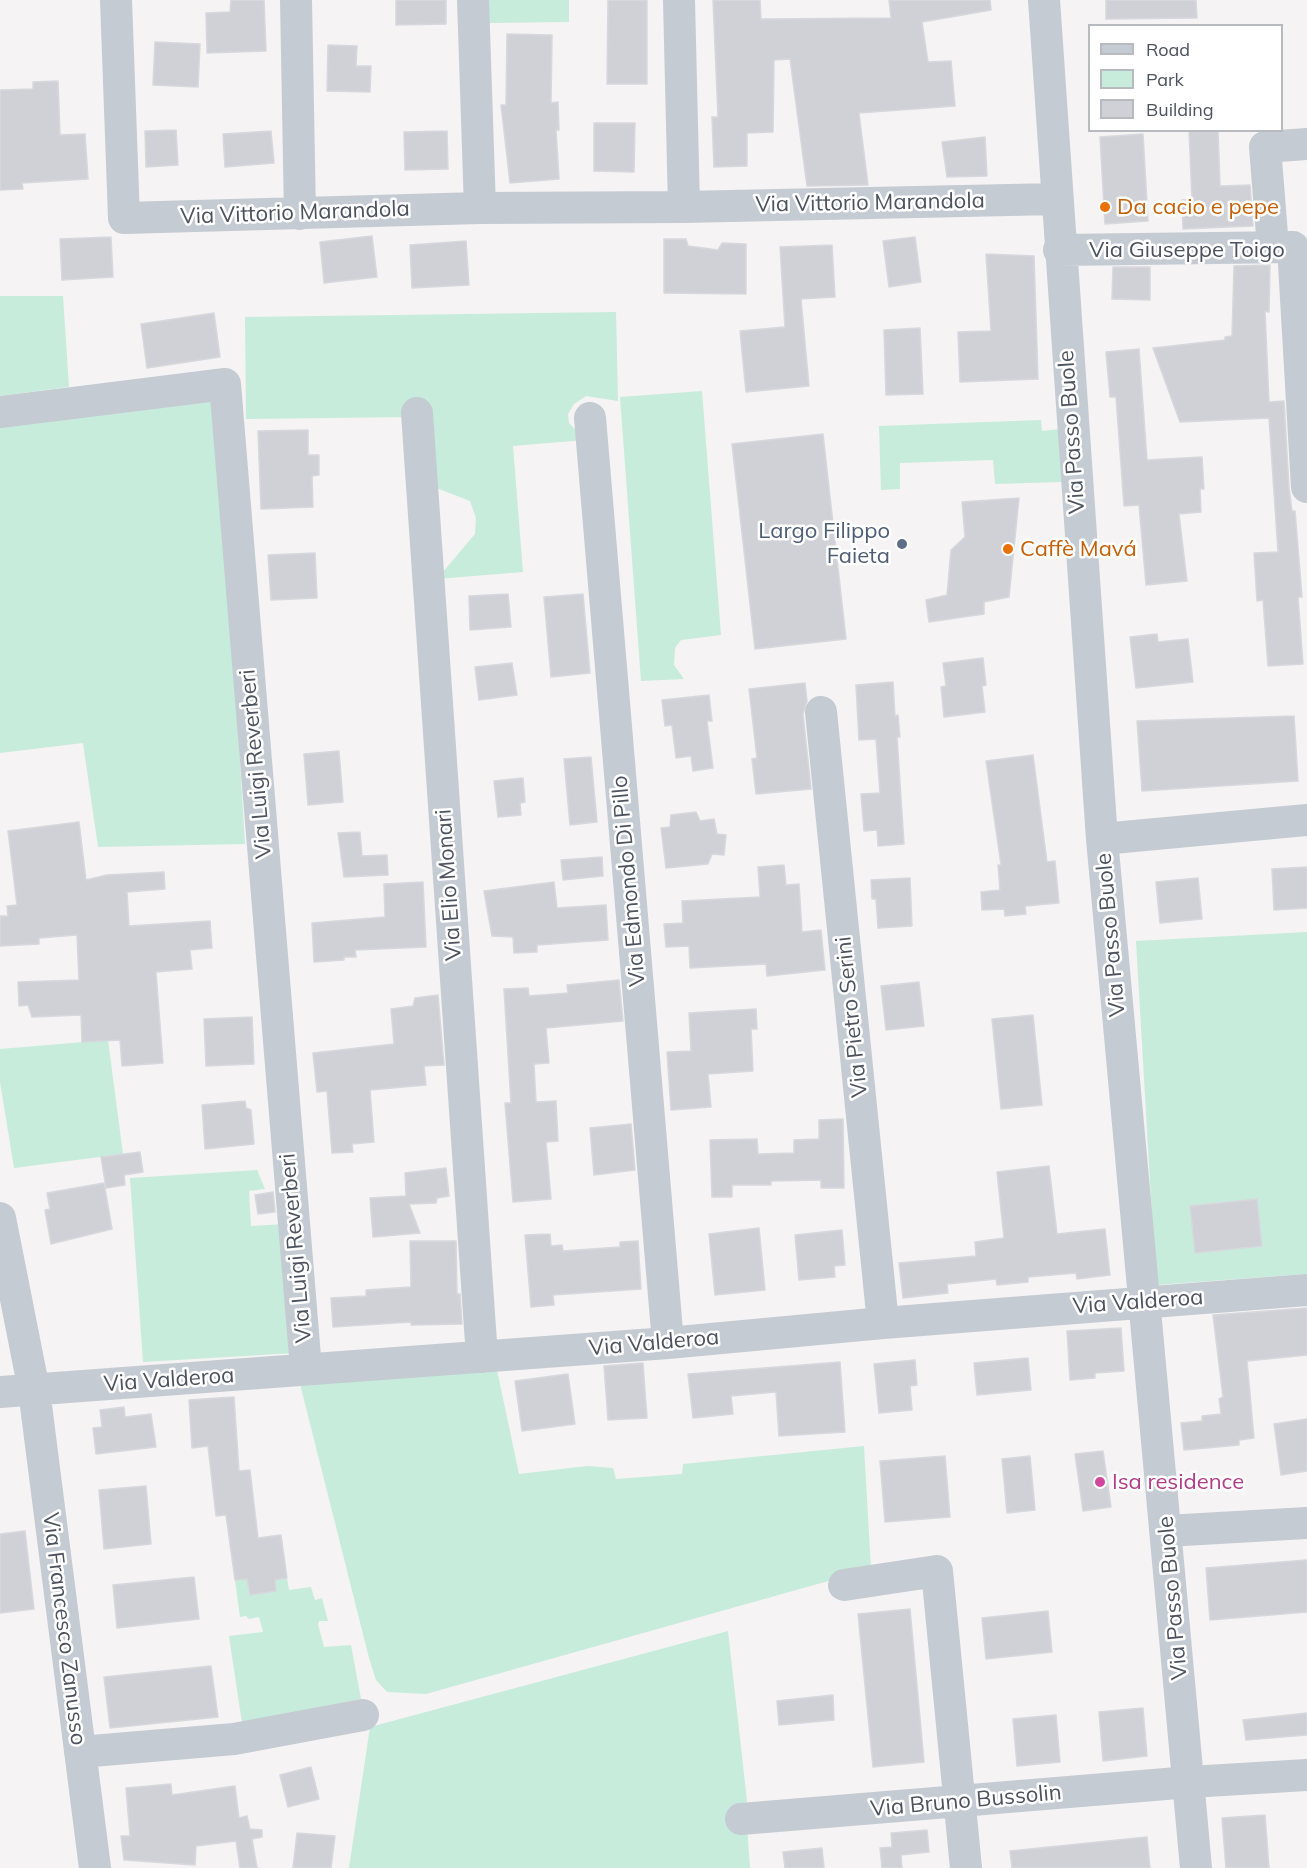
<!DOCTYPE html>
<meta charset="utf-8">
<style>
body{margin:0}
#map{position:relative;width:1307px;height:1868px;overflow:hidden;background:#f5f3f3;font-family:Mulish,sans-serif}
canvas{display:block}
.legend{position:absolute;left:1088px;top:24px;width:195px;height:108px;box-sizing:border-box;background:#fff;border:2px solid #b7babf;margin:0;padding:8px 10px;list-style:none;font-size:18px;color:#4c535e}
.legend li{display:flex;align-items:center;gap:12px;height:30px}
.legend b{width:30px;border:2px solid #b7babf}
</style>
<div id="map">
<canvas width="1307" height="1868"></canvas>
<ul class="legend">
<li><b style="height:8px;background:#c5cbd2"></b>Road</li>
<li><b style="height:16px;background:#c7ecdb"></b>Park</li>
<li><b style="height:16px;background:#d0d1d6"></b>Building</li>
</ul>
</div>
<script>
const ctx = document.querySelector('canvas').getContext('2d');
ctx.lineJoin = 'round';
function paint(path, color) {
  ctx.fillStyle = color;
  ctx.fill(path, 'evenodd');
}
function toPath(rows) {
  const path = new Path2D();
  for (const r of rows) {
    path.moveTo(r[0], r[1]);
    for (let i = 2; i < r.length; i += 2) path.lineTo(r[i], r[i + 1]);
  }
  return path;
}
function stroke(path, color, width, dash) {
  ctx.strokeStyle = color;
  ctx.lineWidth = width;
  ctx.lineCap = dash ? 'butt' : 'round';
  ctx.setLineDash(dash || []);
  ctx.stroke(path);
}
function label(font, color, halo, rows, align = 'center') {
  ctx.font = font + ' Mulish,sans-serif';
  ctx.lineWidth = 5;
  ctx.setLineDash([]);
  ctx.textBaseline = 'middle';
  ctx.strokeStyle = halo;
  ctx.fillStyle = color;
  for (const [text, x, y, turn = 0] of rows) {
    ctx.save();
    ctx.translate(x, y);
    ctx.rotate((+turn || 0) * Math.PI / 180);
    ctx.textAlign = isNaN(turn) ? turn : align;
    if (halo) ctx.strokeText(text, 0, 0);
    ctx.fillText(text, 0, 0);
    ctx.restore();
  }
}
paint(toPath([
 [488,0,569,0,569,22,489,23],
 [0,296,63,296,69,387,0,396],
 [616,312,618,401,586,396,574,404,568,414,569,423,585,440,513,446,523,572,437,579,475,534,476,518,470,501,429,485,410,417,246,419,245,317],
 [702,391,721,635,681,640,675,648,674,665,684,679,641,681,620,397],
 [218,397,245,844,98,847,83,743,0,753,0,424],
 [1041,420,1042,431,1060,429,1062,482,995,484,993,460,900,463,900,489,881,490,879,426],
 [1307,932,1307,1274,1156,1285,1136,941],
 [108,1040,123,1154,14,1168,0,1082,0,1049],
 [257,1170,265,1189,249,1191,251,1226,286,1224,295,1353,143,1362,130,1178],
 [497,1370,519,1474,587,1466,613,1468,616,1479,682,1474,683,1464,864,1446,871,1569,426,1694,387,1692,376,1680,369,1658,300,1384],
 [287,1578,289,1590,311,1587,315,1600,322,1598,328,1621,319,1621,318,1624,324,1647,351,1645,361,1699,242,1723,229,1636,263,1632,259,1617,249,1619,246,1616,240,1617,235,1580,247,1579,250,1595,276,1591,275,1580],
 [728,1631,747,1801,735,1822,747,1826,750,1868,349,1868,370,1727]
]), '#c7ecdb');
const building = toPath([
 [231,0,264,0,266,51,207,53,206,13,230,12,231,0],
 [396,0,446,0,446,24,396,25,396,0],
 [608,0,647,0,647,84,607,84,608,0],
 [713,0,760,0,761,19,891,18,889,0,990,0,991,10,922,22,928,62,951,61,955,106,859,113,868,185,807,186,790,59,774,60,773,132,747,133,747,166,714,167,712,117,718,117,713,0],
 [1106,0,1196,0,1197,18,1106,19,1106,0],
 [507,34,552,35,551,103,558,102,559,130,556,130,559,179,510,183,501,105,506,105,507,34],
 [155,42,200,44,198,87,153,85,155,42],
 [328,45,357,46,356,66,371,66,370,92,327,91,328,45],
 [58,81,60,135,85,134,88,179,22,183,23,189,0,190,0,90,33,89,33,82,58,81],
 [594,123,635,123,634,172,594,171,594,123],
 [176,130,178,165,146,167,145,131,176,130],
 [1189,130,1218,130,1220,186,1250,185,1253,226,1183,229,1182,200,1192,200,1189,130],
 [271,131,274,163,225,167,223,134,271,131],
 [447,131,448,169,405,170,404,132,447,131],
 [1143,134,1148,221,1105,224,1100,137,1143,134],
 [985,137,987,176,947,177,942,142,985,137],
 [372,236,377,277,324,283,320,242,372,236],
 [111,237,113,277,62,280,60,239,111,237],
 [915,237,921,282,889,287,883,241,915,237],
 [664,239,686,239,688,246,718,250,722,243,746,244,746,294,664,293,664,239],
 [466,241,469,285,412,288,410,245,466,241],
 [832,245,835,297,801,299,809,386,746,392,740,331,785,327,780,247,832,245],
 [986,254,1034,256,1038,379,960,382,958,332,991,331,986,254],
 [1270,265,1269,312,1265,311,1269,402,1284,401,1289,488,1292,511,1295,511,1302,597,1298,597,1303,664,1268,666,1263,600,1257,601,1254,553,1278,552,1269,418,1180,422,1153,348,1225,340,1225,337,1232,336,1234,266,1270,265],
 [1113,267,1150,267,1150,300,1112,299,1113,267],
 [214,313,220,357,147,368,141,324,214,313],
 [920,328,923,394,886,395,884,330,920,328],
 [1139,349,1147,460,1202,457,1204,489,1200,489,1201,512,1179,514,1187,581,1146,585,1139,505,1124,506,1116,397,1110,397,1106,352,1139,349],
 [308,430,308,455,319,455,319,475,312,476,313,507,261,509,258,431,308,430],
 [823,434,846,639,755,649,732,444,823,434],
 [1019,498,1009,597,984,602,984,614,929,622,926,600,947,595,951,550,965,537,962,502,1019,498],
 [315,553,317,598,271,600,268,555,315,553],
 [508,594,511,627,470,630,469,596,508,594],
 [583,594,590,673,551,677,544,597,583,594],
 [1157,634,1158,642,1188,639,1193,682,1136,688,1130,637,1157,634],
 [983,658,986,685,982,686,985,712,944,717,941,687,946,686,943,663,983,658],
 [512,663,517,695,479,700,475,667,512,663],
 [893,682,895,716,898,715,900,737,897,737,904,844,878,846,877,830,864,831,861,794,880,793,876,739,859,740,856,685,893,682],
 [805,683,807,701,803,714,811,789,756,794,752,759,757,758,749,689,805,683],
 [709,695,712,721,707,721,713,768,693,771,691,756,676,758,672,725,665,726,662,700,709,695],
 [1294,716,1298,781,1142,791,1137,721,1294,716],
 [339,751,343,802,308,805,304,754,339,751],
 [1033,755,1047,862,1055,861,1059,903,1025,906,1026,914,1005,916,1004,909,982,910,981,892,1000,890,998,865,1001,865,986,761,1033,755],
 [591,757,597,822,570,825,564,759,591,757],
 [523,778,525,802,520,803,521,815,498,817,494,781,523,778],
 [696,812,700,821,714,819,717,834,726,835,724,855,712,854,708,864,666,868,661,828,670,827,671,815,696,812],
 [79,822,86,880,107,875,164,872,165,889,127,892,129,926,210,921,212,948,190,950,192,969,156,972,163,1063,122,1066,120,1040,82,1042,81,1015,32,1017,28,1005,19,1006,18,982,79,980,77,935,39,938,39,944,0,946,0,916,8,916,7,906,17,905,8,831,79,822],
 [360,832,362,856,387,855,388,875,344,877,338,833,360,832],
 [602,857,603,876,563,880,561,860,602,857],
 [784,865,786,885,799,884,802,932,821,930,825,970,767,976,766,964,690,968,689,946,666,947,664,924,683,923,682,901,760,897,758,867,784,865],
 [1307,867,1307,908,1274,910,1272,869,1307,867],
 [910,878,912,926,878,928,876,899,872,899,871,880,910,878],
 [1198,878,1202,919,1160,923,1156,882,1198,878],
 [423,882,426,947,355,950,356,957,344,957,344,960,314,962,312,923,385,917,384,884,423,882],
 [554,882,557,908,606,905,608,940,537,945,537,952,514,953,513,937,492,936,484,891,554,882],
 [619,980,623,1021,546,1028,549,1063,534,1064,536,1102,556,1101,558,1141,546,1142,551,1199,513,1202,505,1103,511,1103,504,989,528,988,529,996,568,993,567,985,619,980],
 [919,982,924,1026,886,1030,881,986,919,982],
 [438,995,444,1065,424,1066,426,1085,370,1090,374,1142,352,1144,353,1152,332,1153,327,1091,317,1092,313,1053,394,1044,391,1009,413,1006,415,998,438,995],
 [756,1009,757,1029,751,1029,753,1071,708,1074,711,1107,671,1110,667,1052,691,1051,689,1013,756,1009],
 [1033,1015,1042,1105,1001,1109,992,1019,1033,1015],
 [252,1017,254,1064,206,1066,204,1019,252,1017],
 [245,1101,246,1108,251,1110,254,1144,205,1149,202,1105,245,1101],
 [843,1119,844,1188,821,1188,821,1180,771,1181,771,1185,732,1185,732,1197,712,1197,710,1140,757,1139,758,1154,794,1153,794,1140,819,1139,819,1120,843,1119],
 [631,1124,635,1170,594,1175,590,1128,631,1124],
 [140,1152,143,1172,124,1175,125,1185,106,1188,101,1157,140,1152],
 [1049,1166,1057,1234,1105,1229,1110,1275,1077,1279,1076,1273,1028,1277,1028,1282,997,1285,996,1279,947,1284,948,1293,903,1298,899,1263,976,1256,975,1242,1004,1238,997,1172,1049,1166],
 [446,1168,449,1196,437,1198,436,1203,409,1204,420,1233,373,1237,370,1198,406,1196,405,1173,446,1168],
 [104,1183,112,1229,51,1244,45,1210,50,1209,47,1193,104,1183],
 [273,1192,275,1212,258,1214,255,1195,273,1192],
 [1257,1199,1262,1246,1195,1253,1190,1206,1257,1199],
 [759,1228,765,1290,715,1295,709,1234,759,1228],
 [842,1230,845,1265,834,1266,835,1277,799,1280,795,1235,842,1230],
 [550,1234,551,1246,562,1245,563,1251,620,1247,620,1242,638,1241,641,1289,553,1295,554,1305,531,1307,525,1235,550,1234],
 [410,1241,456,1241,457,1294,460,1294,462,1324,411,1325,411,1322,333,1327,331,1298,366,1296,366,1290,411,1287,410,1241],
 [1307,1308,1307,1355,1247,1361,1254,1438,1239,1440,1239,1445,1184,1450,1181,1423,1202,1421,1202,1416,1221,1414,1219,1399,1223,1397,1213,1315,1307,1308],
 [1121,1328,1124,1371,1095,1373,1095,1378,1070,1380,1067,1331,1121,1328],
 [1028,1358,1031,1390,977,1395,974,1363,1028,1358],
 [915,1360,917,1385,910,1386,912,1410,879,1413,874,1364,915,1360],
 [840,1362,845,1432,779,1436,776,1392,731,1396,733,1414,693,1418,688,1374,840,1362],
 [643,1363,647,1418,608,1420,604,1366,643,1363],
 [568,1374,575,1424,522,1431,515,1381,568,1374],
 [234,1397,239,1471,250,1470,258,1538,281,1535,287,1578,275,1580,276,1591,250,1595,247,1579,235,1580,226,1515,216,1516,208,1446,192,1448,189,1400,234,1397],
 [124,1407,125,1417,151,1414,156,1447,96,1454,93,1428,102,1427,100,1410,124,1407],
 [1307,1419,1307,1471,1281,1475,1274,1424,1307,1419],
 [1103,1451,1111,1507,1083,1511,1075,1454,1103,1451],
 [945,1456,950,1517,885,1522,880,1461,945,1456],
 [1030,1456,1035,1510,1007,1513,1002,1459,1030,1456],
 [146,1486,151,1544,104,1549,99,1490,146,1486],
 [25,1531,34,1609,0,1613,0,1534,25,1531],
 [1307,1560,1307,1612,1210,1620,1206,1568,1307,1560],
 [194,1577,199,1619,117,1628,113,1585,194,1577],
 [910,1609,924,1762,873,1767,858,1614,910,1609],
 [1048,1611,1052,1652,986,1659,982,1618,1048,1611],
 [211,1666,218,1717,110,1728,104,1677,211,1666],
 [833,1695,834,1720,779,1725,777,1701,833,1695],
 [1143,1708,1147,1756,1103,1761,1099,1712,1143,1708],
 [1307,1713,1307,1735,1246,1740,1243,1720,1307,1713],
 [1056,1715,1060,1762,1017,1766,1013,1719,1056,1715],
 [311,1767,319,1799,288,1807,280,1775,311,1767],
 [171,1784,172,1795,235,1786,239,1818,247,1816,250,1829,262,1830,262,1837,252,1839,257,1868,240,1868,236,1841,196,1846,195,1865,124,1860,121,1836,130,1836,126,1788,171,1784],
 [1265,1815,1269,1868,1226,1868,1222,1818,1265,1815],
 [927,1830,929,1852,901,1855,902,1868,882,1868,880,1848,892,1847,891,1833,927,1830],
 [297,1833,335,1836,331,1868,293,1868,297,1833],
 [1147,1837,1150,1868,1012,1868,1010,1851,1147,1837],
 [822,1848,824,1868,785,1868,783,1852,822,1848]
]);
paint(building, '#d0d1d6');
stroke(building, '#d7d8dd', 1.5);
stroke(toPath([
 [116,0,124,218,480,208,684,207,1056,199],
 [296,0,300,214],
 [473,0,480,208],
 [679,0,684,207],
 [1044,0,1102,839,1196,1868],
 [1272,235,1265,147,1307,144],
 [1059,250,1293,247,1307,487],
 [0,412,225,384,306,1369],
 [417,413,482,1357],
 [590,418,668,1343],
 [821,712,883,1323],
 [1102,839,1307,820],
 [0,1218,34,1390,95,1868],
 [0,1392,668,1343,883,1323,1307,1290],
 [1166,1531,1307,1523],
 [844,1585,937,1571,966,1868],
 [80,1752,234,1739,363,1715],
 [741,1819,1190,1782,1307,1775]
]), '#c5cbd2', 32);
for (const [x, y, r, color] of [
 [1105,207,6,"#e8710a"],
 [902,544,6,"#5c6f8a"],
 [1008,549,6,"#e8710a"],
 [1100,1482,6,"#d1479c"]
]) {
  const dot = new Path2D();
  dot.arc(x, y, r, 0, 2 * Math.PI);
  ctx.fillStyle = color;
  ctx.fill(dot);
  stroke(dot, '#fff', 2);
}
label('22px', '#4c535e', '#fff', [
 ["Via Vittorio Marandola",870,203,-1],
 ["Via Vittorio Marandola",295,213,-2],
 ["Via Giuseppe Toigo",1187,250],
 ["Via Passo Buole",1072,432,-94],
 ["Via Luigi Reverberi",256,764,-95],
 ["Via Edmondo Di Pillo",629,881,-95],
 ["Via Elio Monari",449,885,-94],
 ["Via Passo Buole",1111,935,-95],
 ["Via Pietro Serini",852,1017,-96],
 ["Via Luigi Reverberi",296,1248,-95],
 ["Via Valderoa",1138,1302,-4],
 ["Via Valderoa",654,1343,-5],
 ["Via Valderoa",169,1380,-4],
 ["Via Passo Buole",1173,1598,-95],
 ["Via Francesco Zanusso",64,1629,83],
 ["Via Bruno Bussolin",966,1801,-5]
]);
label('22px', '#c56008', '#fff', [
 ["Da cacio e pepe",1117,207],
 ["Caffè Mavá",1020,549]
], 'left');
label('22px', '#4e5e75', '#fff', [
 ["Largo Filippo",890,531],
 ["Faieta",890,556]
], 'right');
label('22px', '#b23c85', '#fff', [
 ["Isa residence",1112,1482]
], 'left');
</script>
